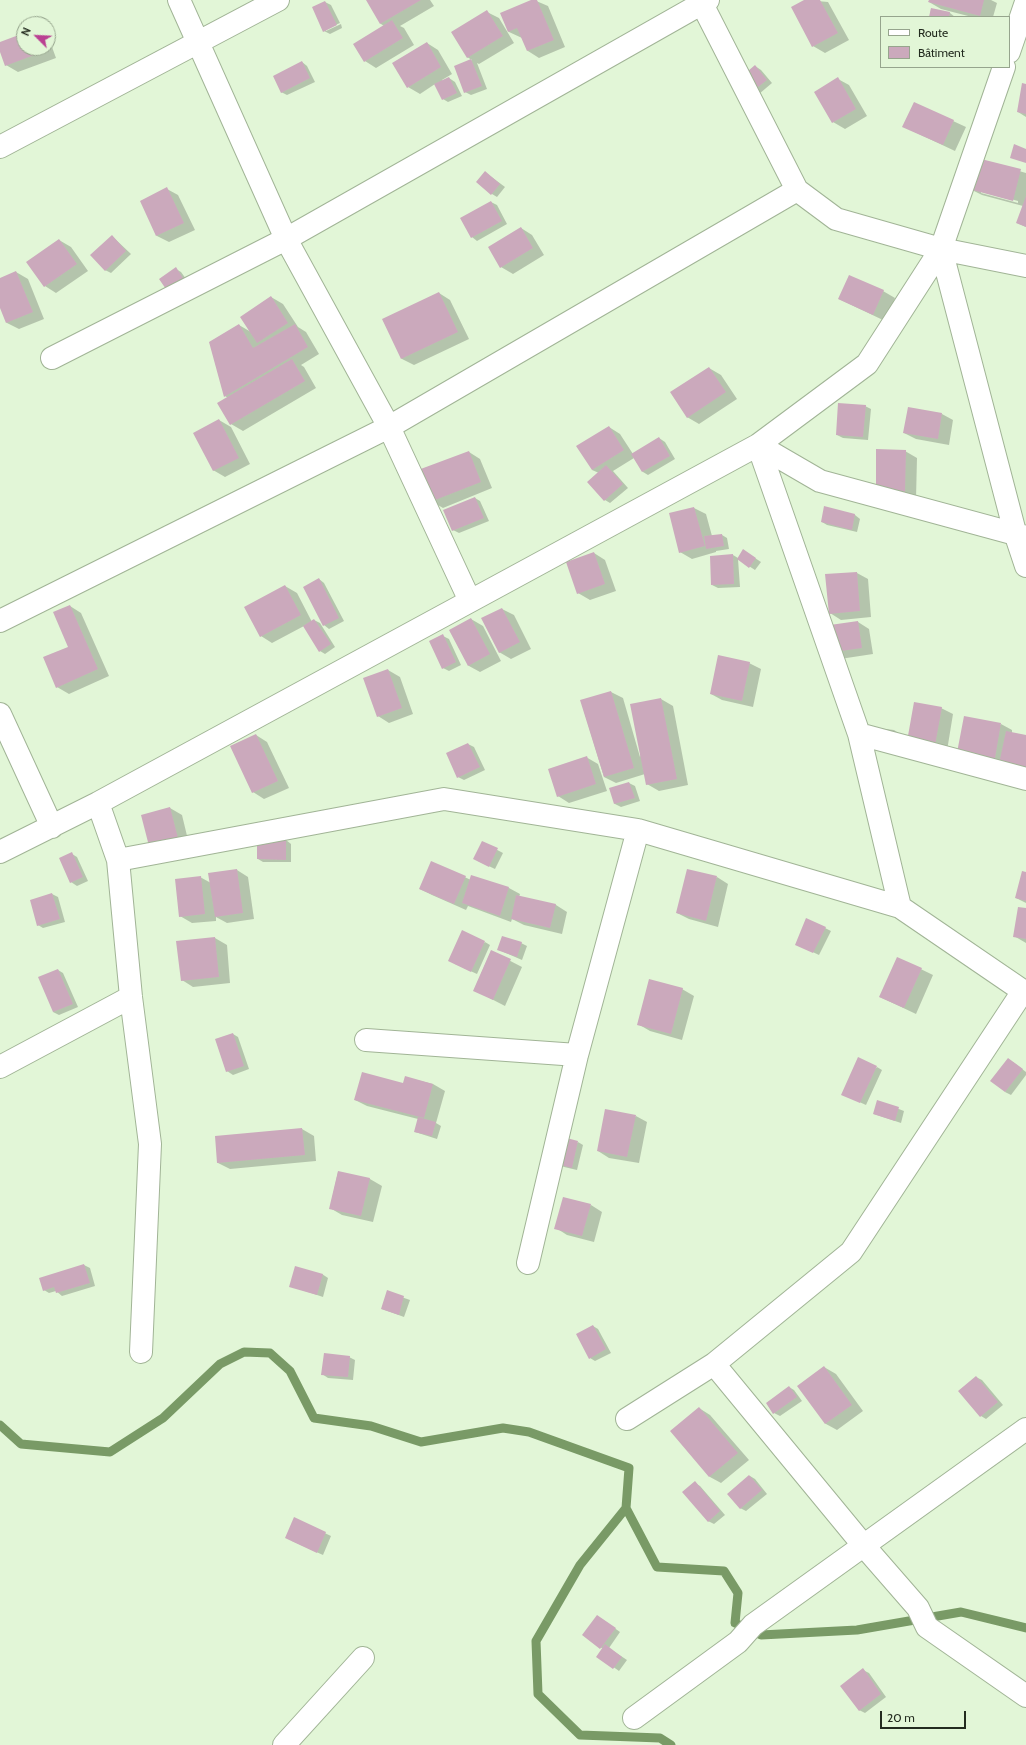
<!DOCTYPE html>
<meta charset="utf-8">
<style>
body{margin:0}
#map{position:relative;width:1026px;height:1745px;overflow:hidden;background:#e2f6d7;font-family:Cabin,sans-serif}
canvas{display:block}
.legend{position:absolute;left:880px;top:16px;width:130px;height:52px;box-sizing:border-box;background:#e2f6d7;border:1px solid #96a58d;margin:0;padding:5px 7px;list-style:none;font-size:12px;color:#232b1f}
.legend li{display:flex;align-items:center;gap:8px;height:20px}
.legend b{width:20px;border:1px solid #96a58d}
.north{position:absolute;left:16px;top:16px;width:40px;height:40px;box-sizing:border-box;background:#e2f6d7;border:1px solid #96a58d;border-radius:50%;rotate:294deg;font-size:11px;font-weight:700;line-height:16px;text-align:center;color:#232b1f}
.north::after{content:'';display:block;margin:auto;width:14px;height:18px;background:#ba4092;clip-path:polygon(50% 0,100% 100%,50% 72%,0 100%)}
.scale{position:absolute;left:880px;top:1711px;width:86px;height:18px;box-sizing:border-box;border:2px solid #232b1f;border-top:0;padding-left:5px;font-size:12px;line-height:14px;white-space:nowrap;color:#232b1f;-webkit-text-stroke:3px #e2f6d7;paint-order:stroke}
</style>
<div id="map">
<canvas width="1026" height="1745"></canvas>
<ul class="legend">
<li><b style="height:5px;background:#fff"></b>Route</li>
<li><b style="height:11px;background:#cba9bc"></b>Bâtiment</li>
</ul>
<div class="north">N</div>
<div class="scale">20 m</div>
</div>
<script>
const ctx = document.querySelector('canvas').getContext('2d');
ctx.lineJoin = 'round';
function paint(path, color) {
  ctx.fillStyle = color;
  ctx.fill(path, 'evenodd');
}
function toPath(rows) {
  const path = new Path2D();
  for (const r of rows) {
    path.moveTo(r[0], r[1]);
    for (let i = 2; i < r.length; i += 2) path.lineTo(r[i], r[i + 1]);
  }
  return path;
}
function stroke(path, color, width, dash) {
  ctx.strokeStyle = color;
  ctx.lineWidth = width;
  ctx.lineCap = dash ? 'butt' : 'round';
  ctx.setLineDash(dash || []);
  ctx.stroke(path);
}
paint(toPath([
 [367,0,430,0,434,6,400,26,404,28,414,45,376,68,365,61,384,26,381,24],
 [534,0,548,6,565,47,539,58,528,51,522,38,509,32,501,14],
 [807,0,828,2,849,40,825,53,813,46],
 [930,0,991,0,997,3,993,17,972,17,941,9,929,2],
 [325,2,331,5,340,23,326,29,326,31,341,24,342,28,330,34,324,31],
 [931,9,950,13,955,17,930,17],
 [487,12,499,18,514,43,479,64,477,63,487,89,471,95,465,92,455,67,472,60,467,57],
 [24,34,24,48,48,48,48,36,56,58,18,72,6,65,0,49,0,43],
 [427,43,438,50,452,74,442,80,442,81,449,78,455,82,462,96,448,102,443,99,435,84,420,94,408,87],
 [302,62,307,66,315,82,287,95,281,92],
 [755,66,761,70,772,83,759,94,754,91],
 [838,79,849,85,867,116,845,129,833,122,815,92],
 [1026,85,1026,117,1018,112],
 [914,103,966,127,955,151,904,127],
 [977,159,1026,173,1026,227,1017,223,1023,206,982,195,970,189],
 [981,191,1018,201,1018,203,981,193],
 [485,172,505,187,497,197,492,194],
 [167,189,178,195,195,230,169,242,157,236,141,201],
 [491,202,497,205,507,224,477,241,472,237],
 [521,228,532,235,544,255,513,274,501,267],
 [112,236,131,254,111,273,105,270],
 [59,240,71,247,88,271,56,293,45,286],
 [176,269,181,272,189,283,168,291],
 [16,272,28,279,44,319,19,329,7,323,0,305,0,279],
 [883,291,895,298,885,321,839,299],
 [439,293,450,300,469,339,414,365,402,359,383,320],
 [271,297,283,304,298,327,306,332,319,354,301,365,304,367,316,388,243,431,231,424,228,398,225,396,239,325,251,332],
 [709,368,721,375,737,399,699,424,687,417],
 [865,406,871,409,868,440,843,438,837,435],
 [942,414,953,420,949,445,916,439,904,433],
 [219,420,231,427,250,464,225,477,213,470],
 [609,427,620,434,633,454,659,438,665,442,675,459,648,475,643,472,634,458,613,471,628,488,610,503,605,500,599,473,592,470],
 [905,451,917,458,916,499,888,498],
 [469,452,480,459,492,488,443,508,431,501],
 [475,498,480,501,489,521,459,533,453,530],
 [694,508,706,514,712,536,722,535,727,538,729,549,716,551,716,552,692,559,680,552,670,514],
 [825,508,855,515,860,519,857,532,827,525,822,522],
 [594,553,605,560,616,591,590,600,578,593],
 [749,554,761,562,755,570,738,559,740,587,718,588,712,585,733,555,738,558],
 [857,573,868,579,871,617,841,620,830,613],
 [319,579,324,583,344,621,329,629,324,625],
 [285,586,297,593,312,622,314,620,320,623,335,647,325,654,320,651,304,626,272,643,261,636],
 [70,606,81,613,109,676,69,694,57,687,69,647],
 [502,609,514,615,531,649,511,659,499,652],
 [471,619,483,626,501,661,480,672,469,666,450,631],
 [858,622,869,629,873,654,840,659,824,627],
 [443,636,449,639,461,665,449,671,443,668],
 [749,663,761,669,753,707,722,700,711,694],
 [388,670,400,677,413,714,389,723,378,716],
 [611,692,623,698,640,757,661,699,673,706,688,785,659,791,647,784,645,774,616,783,604,777,581,701],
 [941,708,953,714,946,757,919,753],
 [1001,724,1012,730,1012,733,1026,736,1026,783,968,769],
 [869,727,894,730,900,734,898,749],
 [256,735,267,742,289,788,264,799,253,792],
 [468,744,474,747,485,770,464,780,458,777],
 [586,757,598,764,607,791,569,803,558,796],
 [629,783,635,786,640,801,621,807,615,804,610,789],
 [170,808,182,815,189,844,150,845],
 [286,840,291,844,291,862,263,862,258,859],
 [482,842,503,853,495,869,478,861],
 [72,854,77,857,88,881,77,886,71,882],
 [432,862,471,880,509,888,520,894,519,897,556,905,567,912,562,934,524,925,512,919,511,922,468,906,466,910,432,895,420,889],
 [237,870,248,877,254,919,227,923,216,917,216,921,192,923,180,916,200,877,211,883],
 [1026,873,1026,903,1016,898],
 [717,877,728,884,718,927,689,919,677,913],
 [52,894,58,897,65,922,43,928,38,925],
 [1026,909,1026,943,1014,936],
 [825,928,831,931,819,955,802,947],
 [215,938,227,945,230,983,193,987,182,980],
 [485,942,490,945,477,974,455,964],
 [521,943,527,946,522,960,499,950],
 [491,951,522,967,505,1006,474,990],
 [898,958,933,975,916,1014,880,997],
 [58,970,63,973,78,1007,59,1015,53,1012],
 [682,989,694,996,682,1040,650,1031,638,1024],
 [233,1034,238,1037,249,1069,233,1075,227,1071],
 [1013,1062,1026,1072,1026,1075,1011,1095,1005,1092],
 [877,1067,882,1070,866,1105,848,1097],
 [405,1077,433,1084,445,1091,436,1123,441,1126,437,1139,415,1132,418,1119,367,1106,355,1100,404,1084],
 [878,1101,904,1111,901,1123,874,1114],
 [636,1116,647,1122,639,1163,609,1158,598,1151],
 [302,1129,314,1136,316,1161,230,1169,218,1163,216,1137],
 [578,1142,583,1145,577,1170,560,1166],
 [338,1172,370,1179,382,1186,373,1222,342,1215,330,1208],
 [591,1205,602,1212,594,1242,567,1235,556,1228],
 [84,1265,90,1268,95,1286,62,1296,56,1291,49,1293,44,1290],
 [322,1274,328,1278,323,1297,290,1286],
 [387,1292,410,1300,404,1317,382,1309],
 [593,1326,598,1329,611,1353,595,1361,590,1358],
 [349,1357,355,1360,353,1380,328,1378,322,1374],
 [824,1367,836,1374,863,1411,837,1430,826,1424,798,1386],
 [976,1377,982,1380,1003,1405,986,1419,981,1416],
 [789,1387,794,1390,802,1401,780,1416,774,1413,767,1403],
 [699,1408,710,1415,749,1460,721,1483,710,1477,672,1431],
 [750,1476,755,1479,767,1494,746,1511,740,1508],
 [695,1483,700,1486,725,1515,714,1524,708,1521],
 [295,1519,331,1536,323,1555,292,1541],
 [602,1619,620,1632,609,1648,627,1660,619,1671,598,1656,603,1649,583,1635],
 [863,1670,869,1673,886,1697,865,1713,859,1710]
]), '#0003');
stroke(toPath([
 [0,1425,21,1444,110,1452,163,1418,220,1364,244,1352,270,1353,290,1371,314,1418,371,1426,421,1442,503,1428,529,1432,629,1468,626,1508,657,1567,724,1571,738,1593,735,1623,761,1635,857,1630,961,1612,1026,1628],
 [626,1508,580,1565,536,1641,538,1694,580,1735,660,1738,671,1745]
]), '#799a66', 9);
paint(toPath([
 [366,0,421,0,380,24],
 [531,0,537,0,554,40,527,51,517,28,508,32,500,13],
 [804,0,820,0,838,33,812,47,791,7],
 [929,0,984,0,980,16,928,2],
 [325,1,337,25,323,32,312,7],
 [931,8,950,12,949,17,929,17],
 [487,10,503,36,467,58,451,32],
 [392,20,403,38,364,62,353,44],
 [24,33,24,48,44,48,45,51,5,66,0,52,0,42],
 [427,42,441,67,407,88,392,63],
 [471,59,482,86,464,93,454,66],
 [302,61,310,78,281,93,273,76],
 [755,65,767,80,753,91,741,77],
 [449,77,457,93,442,100,434,84],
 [838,77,856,109,832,123,814,92],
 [1022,83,1026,84,1026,114,1017,112],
 [914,102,954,120,943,145,902,127],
 [1014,144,1026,149,1026,163,1010,158],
 [977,158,1021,169,1013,201,969,189],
 [485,171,500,184,491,195,476,182],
 [167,187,184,223,156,236,140,201],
 [1026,196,1026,227,1016,223],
 [491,201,502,221,471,238,460,218],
 [521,227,533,248,500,268,488,247],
 [112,235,126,251,105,271,90,255],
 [59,239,77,264,44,287,26,262],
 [176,267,184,280,168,292,159,279],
 [16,271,33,312,6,323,0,308,0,278],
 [849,275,884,290,873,315,838,299],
 [439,292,458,332,401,359,382,319],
 [271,296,288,323,257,343,240,317],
 [239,324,253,348,295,324,308,347,224,397,209,342],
 [292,359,305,381,230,425,217,403],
 [709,367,726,392,687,418,670,392],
 [838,403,866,405,863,437,836,435],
 [908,407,942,413,938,439,903,433],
 [219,419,239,458,213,471,193,433],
 [609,426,624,450,592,470,576,446],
 [659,437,670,456,642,472,631,454],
 [876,449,906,450,905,493,876,492],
 [469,451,481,482,430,502,418,470],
 [606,465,623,484,604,501,587,482],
 [475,497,484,518,452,531,443,510],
 [824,506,855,514,852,530,821,522],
 [694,507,705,546,679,553,669,513],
 [722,534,724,546,706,549,704,536],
 [743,549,756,558,749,568,737,559],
 [594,552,605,584,577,594,566,562],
 [733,554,734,584,711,585,710,556],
 [857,572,860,611,829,614,825,574],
 [319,578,339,618,323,626,303,587],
 [285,585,301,615,260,637,244,607],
 [70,605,98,669,56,688,43,657,68,647,53,612],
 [502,608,520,642,499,653,481,618],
 [471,618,490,654,468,666,449,630],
 [314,619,331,644,319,652,303,626],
 [858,621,862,648,827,653,823,626],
 [443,634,456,662,442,669,429,641],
 [718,655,750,662,742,701,710,694],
 [388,669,402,708,377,717,363,678],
 [611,691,634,768,604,777,580,700],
 [661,698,677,779,646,785,630,704],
 [914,702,942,707,934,751,906,747],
 [964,716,1001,723,993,770,955,763],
 [1006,731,1026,735,1026,779,997,773],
 [256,734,278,781,252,793,230,746],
 [468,743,480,767,457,778,446,753],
 [587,756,596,784,557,797,548,769],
 [629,782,635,798,614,804,609,788],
 [170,807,178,838,149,846,141,815],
 [257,839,286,839,286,860,257,859],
 [482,841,498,848,489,867,473,859],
 [72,852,83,877,70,883,59,858],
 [431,861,466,876,454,904,419,889],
 [237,869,243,913,215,917,208,873],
 [687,869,717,876,706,921,676,913],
 [1022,871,1026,872,1026,901,1015,898],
 [471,875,509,887,500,916,462,903],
 [201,876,205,914,179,917,175,879],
 [52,893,60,919,37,926,30,900],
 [516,895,556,904,550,928,511,919],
 [1018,907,1026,908,1026,939,1013,937],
 [806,918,826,927,813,953,795,945],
 [462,930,485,941,471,972,448,961],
 [502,936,522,942,517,957,497,950],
 [215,937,219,977,181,981,176,941],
 [491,950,511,959,493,1000,473,991],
 [897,957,922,968,904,1008,879,997],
 [58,969,73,1004,53,1012,38,977],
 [649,979,683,988,671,1034,637,1025],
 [233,1033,244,1066,226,1072,215,1039],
 [858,1057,877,1066,860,1103,841,1095],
 [1008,1058,1023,1069,1005,1092,990,1081],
 [362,1072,403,1083,405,1076,433,1084,424,1118,354,1100],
 [877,1100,899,1107,895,1121,873,1114],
 [605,1109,636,1115,627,1157,597,1151],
 [418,1117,436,1122,432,1136,414,1132],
 [302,1128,305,1155,217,1163,215,1136],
 [559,1136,578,1141,572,1168,553,1163],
 [338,1171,370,1178,361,1216,329,1209],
 [563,1197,591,1204,582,1236,554,1229],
 [84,1264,90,1283,56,1293,54,1287,43,1291,39,1278],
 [295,1266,323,1274,317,1295,289,1287],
 [387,1290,404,1296,399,1315,381,1309],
 [593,1325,606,1349,589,1359,576,1334],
 [324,1353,350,1356,348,1377,321,1375],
 [824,1366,852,1405,825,1424,797,1386],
 [976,1376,998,1402,980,1417,958,1391],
 [789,1386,797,1397,773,1414,766,1403],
 [699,1407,738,1453,709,1477,670,1431],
 [749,1475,762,1490,740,1509,727,1494],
 [695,1481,720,1511,708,1522,682,1492],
 [294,1517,326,1532,317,1553,285,1538],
 [597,1615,616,1628,600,1649,582,1635],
 [605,1644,622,1657,613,1669,596,1657],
 [863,1668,881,1694,859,1711,840,1686]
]), '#cba9bc');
const street = toPath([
 [179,0,286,239,389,427,470,601],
 [700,0,797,190,836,219,941,249,1026,266],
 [1009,52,1026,2],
 [0,147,278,0],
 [941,249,1016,536,1026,566],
 [52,358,286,239,708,0],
 [758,445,859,734,900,907],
 [758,445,820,481,1026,537],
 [0,621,389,427,797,190],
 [0,714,52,827],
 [859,734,1026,779],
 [98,803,118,860,131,997,150,1144,141,1352],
 [0,852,98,803,758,445,867,364,941,249,1004,67],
 [118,860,444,799,638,830,900,907,1023,991,1026,991],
 [366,1040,577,1055],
 [0,1067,131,997],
 [528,1263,577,1055,638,830],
 [714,1364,864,1546,918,1608,927,1627,1026,1696],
 [627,1419,714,1364,851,1252,1023,991],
 [634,1718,738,1642,753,1625,1026,1429],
 [284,1745,363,1658]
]);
stroke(street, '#a1b496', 24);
stroke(street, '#fff', 22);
</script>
